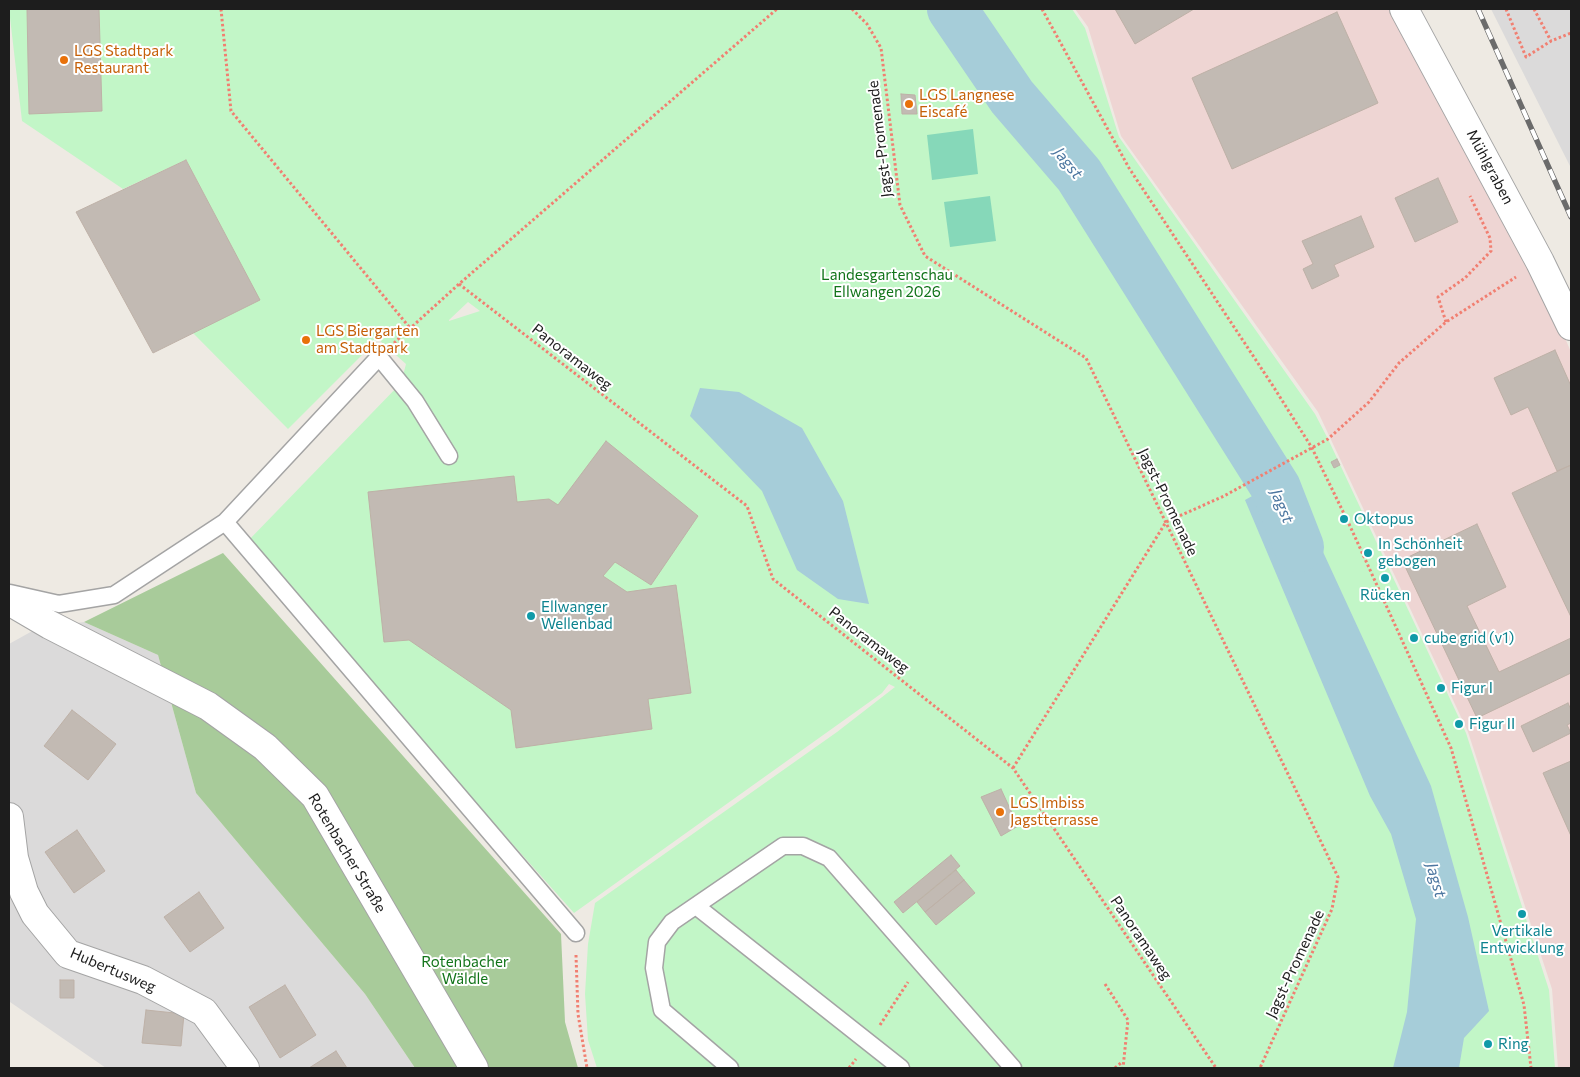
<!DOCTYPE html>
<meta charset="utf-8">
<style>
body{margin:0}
#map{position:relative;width:1580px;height:1077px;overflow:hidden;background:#eeeae3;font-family:Commissioner,sans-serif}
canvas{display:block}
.frame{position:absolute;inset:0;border:10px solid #1d1d1d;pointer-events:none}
</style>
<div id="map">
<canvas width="1580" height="1077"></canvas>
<div class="frame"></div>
</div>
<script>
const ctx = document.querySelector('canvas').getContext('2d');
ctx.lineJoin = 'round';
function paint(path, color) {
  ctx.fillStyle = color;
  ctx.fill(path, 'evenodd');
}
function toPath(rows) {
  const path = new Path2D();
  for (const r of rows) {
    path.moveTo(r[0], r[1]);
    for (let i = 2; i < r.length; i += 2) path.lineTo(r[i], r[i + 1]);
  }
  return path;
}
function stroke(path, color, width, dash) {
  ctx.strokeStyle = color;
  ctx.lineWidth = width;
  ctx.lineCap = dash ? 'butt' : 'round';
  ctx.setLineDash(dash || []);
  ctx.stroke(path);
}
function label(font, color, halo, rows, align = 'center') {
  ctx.font = font + ' Commissioner,sans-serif';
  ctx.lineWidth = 4;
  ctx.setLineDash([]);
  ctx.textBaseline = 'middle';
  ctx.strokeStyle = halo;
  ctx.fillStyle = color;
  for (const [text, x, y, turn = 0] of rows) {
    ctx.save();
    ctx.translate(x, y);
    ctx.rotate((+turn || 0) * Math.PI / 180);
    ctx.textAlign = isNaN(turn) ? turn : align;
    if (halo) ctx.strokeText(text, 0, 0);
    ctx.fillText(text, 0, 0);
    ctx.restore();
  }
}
paint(toPath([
 [1491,9,1571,9,1571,168],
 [84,622,158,655,196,793,365,994,415,1068,106,1068,10,1002,9,644,36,629]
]), '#dbdada');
paint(toPath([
 [1075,9,1394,9,1538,276,1571,352,1571,1068,1558,1068,1552,989,1468,732,1318,412,1121,136,1088,27]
]), '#eed5d3');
paint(toPath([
 [223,553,561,934,565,1022,578,1068,415,1068,365,994,196,793,158,655,84,622]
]), '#a8cb9a');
paint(toPath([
 [9,9,1072,9,1085,28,1119,137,1315,414,1328,439,1466,733,1549,990,1555,1068,597,1068,588,1040,585,994,588,944,595,903,837,732,895,687,889,684,882,693,574,913,245,544,401,383,406,364,378,339,288,429,193,333,259,300,186,160,123,189,22,121],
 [468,302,480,311,449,321,449,320]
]), '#c2f6c7');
paint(toPath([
 [973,129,978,174,932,180,927,135],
 [990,196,996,241,950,247,944,202]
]), '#86d8b9');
paint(toPath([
 [700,388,739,392,802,428,843,501,869,604,838,599,797,570,762,491,690,416],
 [1288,476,1431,786,1468,917,1489,1011,1464,1038,1459,1068,1393,1068,1407,1012,1416,919,1391,834,1370,796,1245,500]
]), '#a6cdd9');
stroke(toPath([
 [952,9,1012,97,1079,175,1276,488,1299,547]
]), '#a6cdd9', 50);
const building = toPath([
 [27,9,99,9,102,111,29,114,27,9],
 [1115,9,1194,9,1135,44,1115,9],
 [1337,12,1378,103,1232,169,1192,78,1337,12],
 [901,94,915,95,917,114,902,114,901,94],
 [186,160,260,300,153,353,76,212,186,160],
 [1438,178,1458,222,1415,242,1395,198,1438,178],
 [1361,216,1374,247,1334,265,1339,276,1312,289,1303,269,1313,264,1302,241,1361,216],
 [1555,350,1571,386,1571,465,1557,471,1528,407,1511,415,1494,378,1555,350],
 [606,441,698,516,651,585,615,562,603,576,627,592,676,585,691,693,648,699,652,729,516,748,511,710,409,640,384,642,368,492,514,476,517,502,549,499,558,505,606,441],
 [1337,459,1340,465,1334,468,1331,462,1337,459],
 [1571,465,1571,617,1512,493,1571,465],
 [1477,524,1506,587,1467,606,1499,672,1571,638,1571,673,1477,718,1402,560,1477,524],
 [1568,703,1571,710,1571,723,1567,725,1571,733,1533,752,1521,726,1568,703],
 [72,710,116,744,88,780,44,746,72,710],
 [1571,761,1571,836,1543,773,1571,761],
 [1001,789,1018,826,1001,836,981,797,1001,789],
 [77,830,105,871,74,893,45,852,77,830],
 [951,855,960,866,903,913,894,902,951,855],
 [956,870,964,880,925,912,917,902,956,870],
 [964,880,975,893,936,925,925,912,964,880],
 [199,892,224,928,190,952,164,917,199,892],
 [60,980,74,980,74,998,60,998,60,980],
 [285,985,316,1035,280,1058,249,1007,285,985],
 [146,1010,184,1014,181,1046,142,1043,146,1010],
 [336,1051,347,1068,309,1068,336,1051]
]);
paint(building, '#c2bab3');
stroke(building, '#beb1a7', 1);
const service = toPath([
 [225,522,576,933],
 [10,593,59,604,114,595,225,522,379,357,415,401,449,456],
 [696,906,901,1068],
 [730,1068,662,1010,654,968,657,942,672,922,783,846,803,846,829,858,1013,1068]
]);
const minor = toPath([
 [1404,9,1540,262,1571,326],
 [9,601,50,625,208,706,265,747,315,796,474,1068],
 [9,817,14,858,24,892,35,914,68,954,143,980,204,1012,245,1068]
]);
stroke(service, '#a4a4a4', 19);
stroke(minor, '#a4a4a4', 30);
stroke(toPath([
 [221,9,231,111,410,328],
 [852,9,867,24,881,48,900,205,925,256,1086,358,1338,877,1332,909,1260,1068],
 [1042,9,1129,168,1273,386,1312,448,1350,526,1451,748,1524,1005,1531,1068],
 [1506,9,1526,57,1551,41,1571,33],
 [1534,9,1551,41],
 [459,284,747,506,773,579,1013,768,1216,1068],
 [1446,322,1438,297,1465,278,1491,251,1490,238,1470,196],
 [394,343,459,284,777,9],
 [1013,768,1166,522,1224,496,1328,439,1369,402,1399,363,1446,322,1516,277],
 [576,955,578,1014,587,1068],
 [1105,984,1128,1020,1123,1068],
 [880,1025,908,982],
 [849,1068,856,1059],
 [1115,1068,1122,1062]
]), '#f17f71', 3, [2.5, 2.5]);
stroke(service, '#fff', 16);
stroke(minor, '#fff', 28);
const rail = toPath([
 [1478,9,1571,217]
]);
stroke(rail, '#6b6b6b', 5.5);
stroke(rail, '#fff', 4, [11]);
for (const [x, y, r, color] of [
 [64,60,5,"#e8710a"],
 [909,104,5,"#e8710a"],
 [306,340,5,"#e8710a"],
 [1344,519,5,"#0f9aa8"],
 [1368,553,5,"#0f9aa8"],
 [1385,578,5,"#0f9aa8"],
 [531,616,5,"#0f9aa8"],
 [1414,638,5,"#0f9aa8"],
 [1441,688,5,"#0f9aa8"],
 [1459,724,5,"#0f9aa8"],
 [1000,812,5,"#e8710a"],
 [1522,914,5,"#0f9aa8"],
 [1488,1044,5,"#0f9aa8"]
]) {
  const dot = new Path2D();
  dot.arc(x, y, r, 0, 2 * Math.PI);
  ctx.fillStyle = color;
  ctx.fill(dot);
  stroke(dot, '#fff', 2);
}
label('15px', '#c56008', '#fff', [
 ["LGS Stadtpark",74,51],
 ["Restaurant",74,68],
 ["LGS Langnese",919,95],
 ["Eiscafé",919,112],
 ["LGS Biergarten",316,331],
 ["am Stadtpark",316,348],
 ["LGS Imbiss",1010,803],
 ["Jagstterrasse",1010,820]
], 'left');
label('15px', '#1d1d1d', '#fff', [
 ["Jagst-Promenade",880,139,-97],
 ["Mühlgraben",1490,167,62],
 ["Panoramaweg",572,357,38],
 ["Jagst-Promenade",1168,502,64],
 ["Panoramaweg",869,640,38],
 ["Rotenbacher Straße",347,853,59],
 ["Panoramaweg",1141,938,56],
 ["Jagst-Promenade",1295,964,-65],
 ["Hubertusweg",113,970,23]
]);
label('15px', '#12741a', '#fff', [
 ["Landesgartenschau",887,275],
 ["Ellwangen 2026",887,292],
 ["Rotenbacher",465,962],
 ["Wäldle",465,979]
]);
label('15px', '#0d838f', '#fff', [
 ["Oktopus",1354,519],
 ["In Schönheit",1378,544],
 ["gebogen",1378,561],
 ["Rücken",1385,595,"center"],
 ["Ellwanger",541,607],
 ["Wellenbad",541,624],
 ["cube grid (v1)",1424,638],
 ["Figur I",1451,688],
 ["Figur II",1469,724],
 ["Vertikale",1522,931,"center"],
 ["Entwicklung",1522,948,"center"],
 ["Ring",1498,1044]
], 'left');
label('italic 16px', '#4c76a0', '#fff', [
 ["Jagst",1068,163,51],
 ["Jagst",1282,506,67],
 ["Jagst",1436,880,74]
]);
</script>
